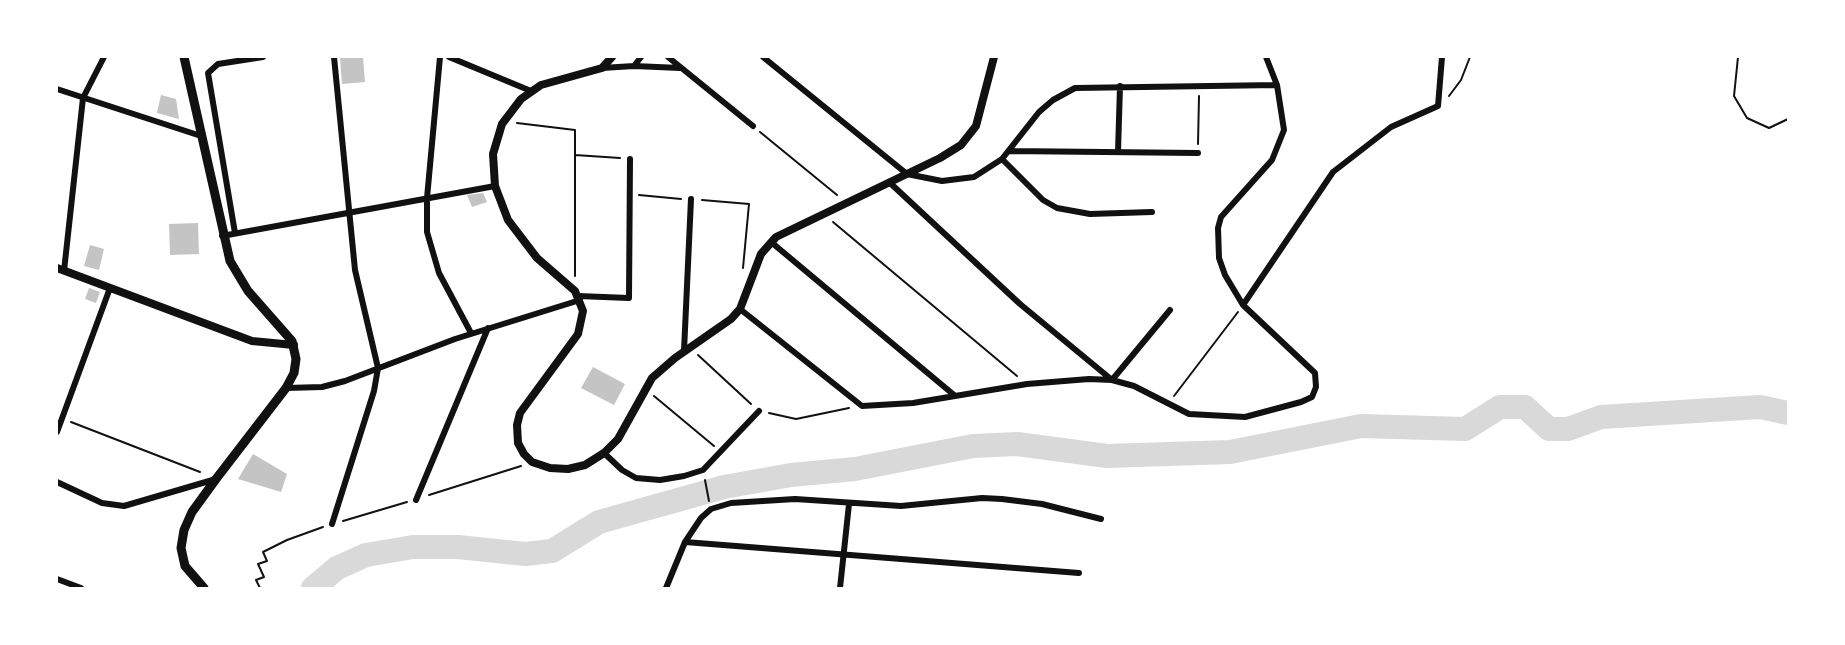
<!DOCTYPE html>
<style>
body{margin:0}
#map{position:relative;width:1845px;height:645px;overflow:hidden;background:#fff;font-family:"Golos Text",sans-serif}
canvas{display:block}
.frame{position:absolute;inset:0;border:58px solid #fff;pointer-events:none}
</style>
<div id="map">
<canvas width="1845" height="645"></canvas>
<div class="frame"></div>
</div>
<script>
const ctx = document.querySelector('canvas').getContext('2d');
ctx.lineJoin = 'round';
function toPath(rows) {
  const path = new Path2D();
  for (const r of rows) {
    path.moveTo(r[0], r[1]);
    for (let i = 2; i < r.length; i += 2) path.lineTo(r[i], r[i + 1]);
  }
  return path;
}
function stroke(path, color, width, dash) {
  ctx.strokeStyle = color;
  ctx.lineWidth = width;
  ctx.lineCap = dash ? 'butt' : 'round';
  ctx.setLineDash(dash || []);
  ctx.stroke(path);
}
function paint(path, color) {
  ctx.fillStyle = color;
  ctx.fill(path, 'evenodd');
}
stroke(toPath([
 [313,588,337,568,366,555,413,547,458,547,525,554,552,551,599,522,724,487,791,475,855,469,973,446,1017,444,1107,456,1230,452,1361,426,1465,429,1500,407,1525,407,1549,429,1568,429,1601,417,1760,407,1788,413]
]), '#d9d9d9', 24);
paint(toPath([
 [363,57,365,82,342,84,340,58],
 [161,95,176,99,179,119,157,113],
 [483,193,487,202,472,207,467,195],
 [198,223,199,254,170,255,169,224],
 [90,245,104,249,99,270,84,266],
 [89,288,100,292,96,303,85,299],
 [593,367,625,384,614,405,581,388],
 [253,454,287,474,281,492,238,479]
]), '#c4c4c4');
stroke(toPath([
 [1738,57,1734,96,1747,118,1769,128,1788,119],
 [1449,96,1461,80,1470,57],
 [517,123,575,130,575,276],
 [760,132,837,195],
 [1198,144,1199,96],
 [575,155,620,158],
 [639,195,681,199],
 [702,200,749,204,743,268],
 [833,222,1017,376],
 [698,355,751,404],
 [654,396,714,446],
 [1174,396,1238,312],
 [769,413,796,419,849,408],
 [71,422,200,472],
 [705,480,709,501],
 [429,495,521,466],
 [343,521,407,502],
 [260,588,256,580,264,577,258,564,267,561,263,552,287,540,323,527]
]), '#111', 2);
stroke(toPath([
 [440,57,427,198,427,232,439,273,471,333],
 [449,57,531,91],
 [668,57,753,126],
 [763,57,907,174,942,181,974,177,1002,159,1039,112,1053,100,1075,88,1277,85],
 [634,66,680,68],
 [602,68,634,66,641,57],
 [57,89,201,136],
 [1009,151,1198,153],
 [1118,152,1120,86],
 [1002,159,1043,200,1057,208,1090,214,1152,212],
 [889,182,1020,304,1112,380,1170,310],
 [235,233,208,73,218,64,263,57],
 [222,236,495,186],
 [771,242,954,395],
 [64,271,83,98,104,57],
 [578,296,629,298,630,159],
 [1243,305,1333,172,1391,127,1438,106,1442,57],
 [740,309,862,406,913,403,1027,384,1089,379,1112,380,1134,386,1189,414,1245,417,1301,402,1312,397,1316,387,1315,373,1243,305,1225,275,1219,258,1218,228,1221,217,1272,160,1284,130,1277,85,1266,57],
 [684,351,691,199],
 [286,388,322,387,345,381,455,339,580,300],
 [57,432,110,288],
 [604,453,622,470,636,478,660,480,684,476,703,470,759,411],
 [57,482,102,503,124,506,216,479],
 [416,500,488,328],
 [332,524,374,391,378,368,355,270,334,57],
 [685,542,1079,573],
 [57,579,81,588],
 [666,588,685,542,701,518,711,509,731,503,795,499,901,506,982,498,1002,499,1042,504,1101,519],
 [840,588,849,504]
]), '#111', 6);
stroke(toPath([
 [612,57,602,68,541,85,521,99,502,124,493,154,495,186,508,220,537,258,575,291,583,311,578,334,520,413,517,425,518,443,524,454,532,462,550,468,568,469,585,465,604,453,618,439,652,378,675,358,731,319,740,309,761,254,776,237,940,158,961,145,976,126,994,57],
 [57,268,252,341,294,345]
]), '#111', 8);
stroke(toPath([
 [184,57,230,261,248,291,292,341,296,359,294,373,286,388,216,479,192,512,184,530,181,548,185,566,204,588]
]), '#111', 9);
</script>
